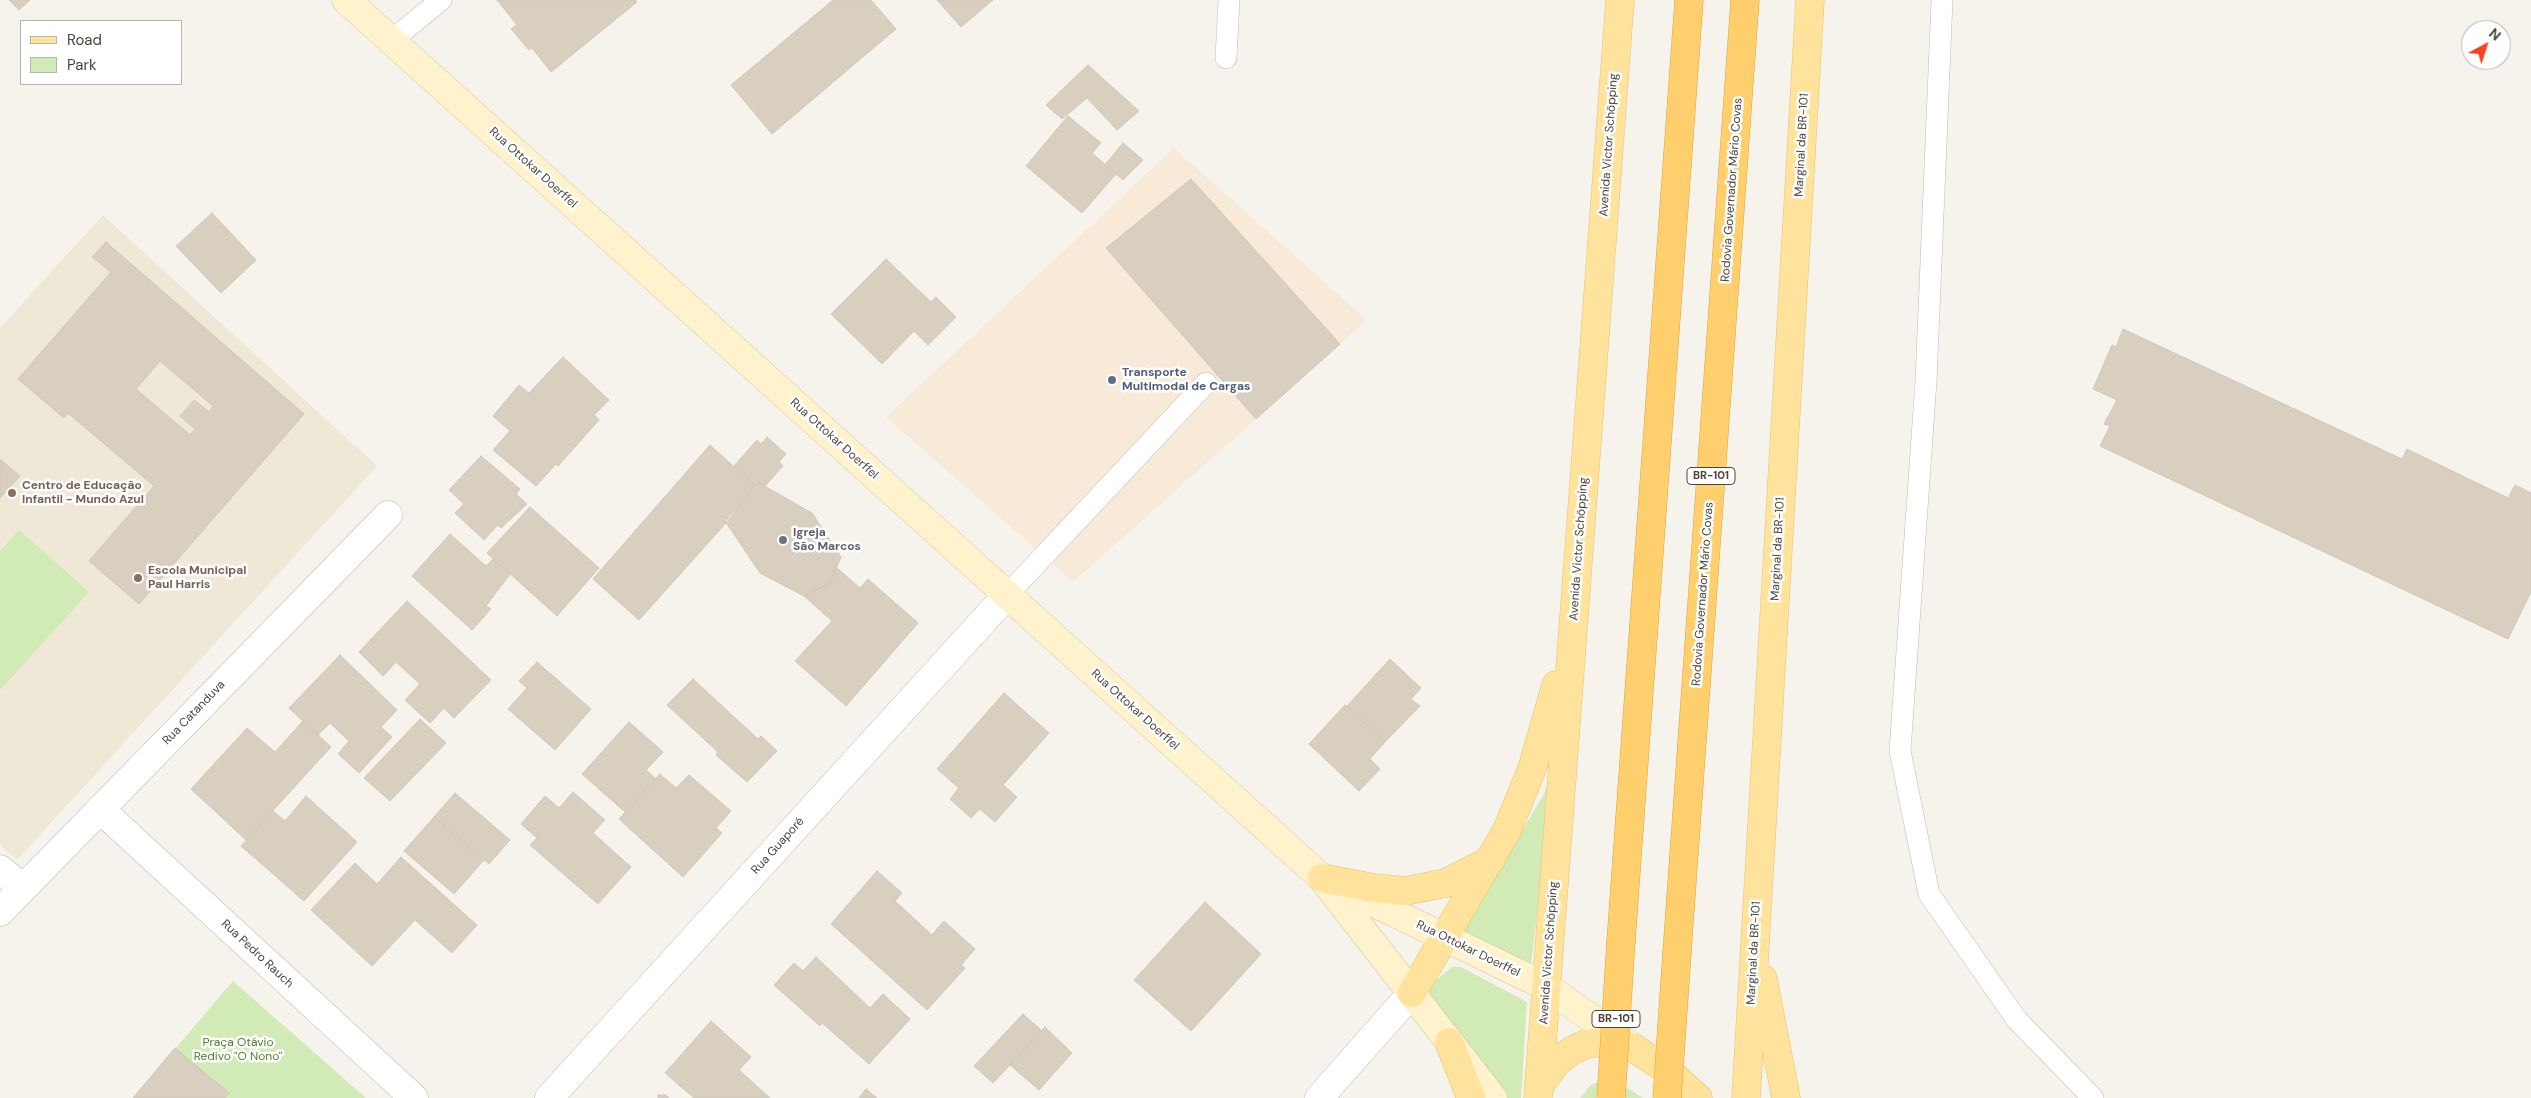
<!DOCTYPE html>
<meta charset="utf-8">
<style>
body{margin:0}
#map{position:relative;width:2531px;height:1098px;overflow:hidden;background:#f6f3ec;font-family:"DM Sans",sans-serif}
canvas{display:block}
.legend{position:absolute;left:20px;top:20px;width:162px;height:65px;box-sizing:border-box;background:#fff;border:1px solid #b7b4b0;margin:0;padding:6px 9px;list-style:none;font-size:15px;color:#4b4439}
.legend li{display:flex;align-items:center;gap:10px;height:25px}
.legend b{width:25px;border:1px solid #b7b4b0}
.north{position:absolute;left:2461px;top:20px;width:50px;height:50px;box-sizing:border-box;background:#fff;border:1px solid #b7b4b0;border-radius:50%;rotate:40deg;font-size:14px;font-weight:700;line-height:20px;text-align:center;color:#4b4439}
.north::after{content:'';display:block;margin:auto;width:18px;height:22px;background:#fc3f1d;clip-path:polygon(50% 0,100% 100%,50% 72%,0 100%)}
</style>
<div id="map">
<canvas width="2531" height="1098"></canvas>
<ul class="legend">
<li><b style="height:6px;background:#ffe39c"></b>Road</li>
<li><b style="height:14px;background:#d2eab5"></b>Park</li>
</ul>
<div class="north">N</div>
</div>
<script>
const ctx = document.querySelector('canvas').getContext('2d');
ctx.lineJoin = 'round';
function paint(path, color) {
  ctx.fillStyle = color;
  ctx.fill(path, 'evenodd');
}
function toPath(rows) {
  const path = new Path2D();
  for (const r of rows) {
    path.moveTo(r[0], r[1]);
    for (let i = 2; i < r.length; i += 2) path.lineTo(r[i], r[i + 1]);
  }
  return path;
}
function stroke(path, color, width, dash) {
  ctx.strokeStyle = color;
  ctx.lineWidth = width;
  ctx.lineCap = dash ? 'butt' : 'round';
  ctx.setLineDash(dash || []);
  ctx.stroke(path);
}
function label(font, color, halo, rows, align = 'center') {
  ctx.font = font + ' "DM Sans",sans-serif';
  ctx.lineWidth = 5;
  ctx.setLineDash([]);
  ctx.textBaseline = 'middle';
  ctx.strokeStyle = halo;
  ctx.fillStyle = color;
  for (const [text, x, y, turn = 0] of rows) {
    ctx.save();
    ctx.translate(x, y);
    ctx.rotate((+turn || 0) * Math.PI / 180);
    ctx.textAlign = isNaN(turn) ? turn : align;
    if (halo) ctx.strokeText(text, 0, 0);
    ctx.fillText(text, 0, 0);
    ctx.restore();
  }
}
paint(toPath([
 [1174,148,1367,320,1073,582,886,417]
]), '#f7ead8');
paint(toPath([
 [103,215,377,466,17,860,0,845,0,328]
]), '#efe8d6');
paint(toPath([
 [19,530,89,592,0,690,0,551],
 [1555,765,1530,973,1460,934,1544,794],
 [1452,967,1461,967,1527,1002,1521,1098,1505,1098,1428,1002,1429,990,1436,980],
 [233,981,366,1098,133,1098],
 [1605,1080,1619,1083,1643,1098,1580,1098,1591,1085]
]), '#d2eab5');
const building = toPath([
 [9,0,30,0,19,10,9,0],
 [497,0,635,0,637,2,551,72,532,48,529,50,511,29,517,25,497,0],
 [833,0,871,0,896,29,772,134,731,85,833,0],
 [937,0,993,0,961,27,937,0],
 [1088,65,1139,111,1117,130,1087,98,1062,119,1046,105,1088,65],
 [1068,116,1101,143,1092,153,1116,174,1082,213,1026,166,1068,116],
 [1123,143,1143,160,1123,180,1105,165,1123,143],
 [1191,179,1340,344,1256,419,1106,248,1191,179],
 [212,213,256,260,221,293,176,246,212,213],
 [106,242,304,414,139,604,89,561,154,486,68,413,64,418,18,379,111,272,92,257,106,242],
 [160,361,213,406,209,412,194,400,180,416,195,429,190,435,136,389,160,361],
 [886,259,931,302,936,297,956,317,928,345,914,331,882,364,831,314,886,259],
 [2123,329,2402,459,2407,449,2508,498,2515,485,2531,493,2531,592,2508,639,2100,446,2110,426,2104,424,2117,400,2093,389,2112,345,2116,347,2123,329],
 [563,357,609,400,594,415,599,420,558,466,556,464,536,486,493,450,510,431,493,416,519,385,529,393,563,357],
 [767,437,786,454,779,462,783,466,765,486,759,483,755,486,734,466,757,440,761,444,767,437],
 [710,445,755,486,726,523,639,620,593,579,710,445],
 [481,456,520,489,516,494,527,504,501,528,498,525,484,540,455,513,464,504,449,490,481,456],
 [0,459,20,476,0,498,0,459],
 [759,483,812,513,841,557,830,583,804,596,760,573,725,521,759,483],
 [530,507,599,568,557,616,487,553,530,507],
 [450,534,486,566,493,559,510,574,486,606,491,609,472,630,412,576,450,534],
 [836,567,860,588,868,579,918,623,846,706,795,661,832,621,804,596,830,583,836,567],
 [407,601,491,680,454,718,444,708,430,723,405,700,420,684,396,662,383,676,359,652,407,601],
 [340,655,397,710,381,727,392,737,359,773,338,754,349,741,330,723,318,735,289,708,340,655],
 [1390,659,1421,688,1411,699,1420,706,1385,742,1347,706,1390,659],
 [537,662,591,709,555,750,508,709,527,688,519,681,537,662],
 [693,679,758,739,761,736,777,751,747,782,716,755,718,752,667,705,693,679],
 [1004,693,1049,733,1003,785,1017,797,995,822,980,809,971,818,950,799,959,788,937,769,1004,693],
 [1345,705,1385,742,1370,759,1380,769,1359,791,1309,744,1345,705],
 [420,719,446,743,390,801,364,778,420,719],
 [303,721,331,747,246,840,191,789,247,728,275,752,303,721],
 [629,722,663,752,646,770,656,779,625,812,582,774,629,722],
 [660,774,676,788,689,775,731,811,716,828,722,833,683,877,619,819,660,774],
 [573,792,605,820,593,833,631,867,598,904,530,845,537,838,521,824,545,796,559,808,573,792],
 [455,793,510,840,489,864,434,817,455,793],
 [306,796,357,842,304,901,241,846,273,811,285,821,306,796],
 [434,817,484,860,454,894,404,851,434,817],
 [401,857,477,925,452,953,415,920,372,966,311,910,355,863,377,884,401,857],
 [877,871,902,893,895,901,932,935,944,921,975,949,961,965,965,968,927,1010,831,924,877,871],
 [1205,902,1261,954,1191,1031,1134,980,1205,902],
 [816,957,870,1008,883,994,910,1019,869,1064,822,1023,820,1026,774,985,794,963,803,971,816,957],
 [1023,1014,1042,1031,993,1083,974,1066,1023,1014],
 [711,1021,751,1057,739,1070,770,1098,694,1098,665,1073,711,1021],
 [1045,1027,1072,1053,1039,1090,1010,1065,1045,1027],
 [175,1048,229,1093,225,1098,133,1098,175,1048],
 [866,1089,877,1098,859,1098,866,1089],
 [658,1095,666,1095,669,1098,658,1098,658,1095]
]);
paint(building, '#d8cfc1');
stroke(building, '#d3c7b4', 1);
const lane = toPath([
 [1942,0,1926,381,1900,751,1929,894,2017,1020,2093,1098],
 [391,41,441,0],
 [1226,58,1229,0],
 [1007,595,1206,383]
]);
const street = toPath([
 [100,809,414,1098],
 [0,869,23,888],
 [0,912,388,515],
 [549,1098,1007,595],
 [1319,1098,1412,993]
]);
const secondary = toPath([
 [346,0,1322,878,1493,1098],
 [1337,885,1547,987,1632,1047]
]);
const primary = toPath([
 [1322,878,1374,888,1405,891,1446,883,1491,860],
 [1763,979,1786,1098],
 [1412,993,1507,830,1532,769,1556,685],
 [1449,1042,1471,1098],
 [1539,1090,1539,1086,1558,1061,1571,1051,1586,1044,1603,1042,1632,1047,1666,1069,1698,1098],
 [1538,1098,1620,0],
 [1746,1098,1810,0]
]);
const highway = toPath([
 [1621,941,1689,0],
 [1677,952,1745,0]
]);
stroke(lane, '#c2bbae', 22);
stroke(street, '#c2bbae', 29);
stroke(secondary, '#d6c79b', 29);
stroke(primary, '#e6c16a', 29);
stroke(highway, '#e0a43c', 29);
stroke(lane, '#fff', 21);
stroke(street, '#fff', 28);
stroke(secondary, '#fff3cd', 28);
stroke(primary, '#ffe39c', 28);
stroke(highway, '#ffcf6e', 28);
const highwayBridge = toPath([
 [1611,1098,1621,941],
 [1667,1098,1677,952]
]);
stroke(highwayBridge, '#e0a43c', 29, []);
stroke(highwayBridge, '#ffcf6e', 28);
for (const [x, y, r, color] of [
 [1112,380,5,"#5c6f8a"],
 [12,493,5,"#8d6e63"],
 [783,540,5,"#6b7280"],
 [138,578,5,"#8d6e63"]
]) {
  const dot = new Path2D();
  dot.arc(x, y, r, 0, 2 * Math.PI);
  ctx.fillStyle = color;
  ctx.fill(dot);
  stroke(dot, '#fff', 2);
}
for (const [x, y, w] of [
 [1711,476,48],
 [1616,1019,48]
]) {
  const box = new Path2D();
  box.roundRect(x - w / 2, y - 8.5, w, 17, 4);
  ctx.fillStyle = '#fff';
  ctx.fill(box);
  stroke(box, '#4b4439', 1);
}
label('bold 11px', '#4b4439', null, [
 ["BR-101",1711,476],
 ["BR-101",1616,1019]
]);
label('12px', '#4b4439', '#fff', [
 ["Avenida Victor Schöpping",1609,145,-86],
 ["Marginal da BR-101",1802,145,-87],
 ["Rua Ottokar Doerffel",533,168,42],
 ["Rodovia Governador Mário Covas",1732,190,-86],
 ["Rua Ottokar Doerffel",834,439,42],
 ["Avenida Victor Schöpping",1579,549,-86],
 ["Marginal da BR-101",1778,549,-87],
 ["Rodovia Governador Mário Covas",1703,594,-86],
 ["Rua Ottokar Doerffel",1135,710,42],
 ["Rua Catanduva",194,713,-46],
 ["Rua Guaporé",778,846,-48],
 ["Rua Ottokar Doerffel",1468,949,26],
 ["Avenida Victor Schöpping",1549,953,-86],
 ["Marginal da BR-101",1754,953,-87],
 ["Rua Pedro Rauch",257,954,43]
]);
label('bold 12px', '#4e5e75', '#fff', [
 ["Transporte",1122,373],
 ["Multimodal de Cargas",1122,387]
], 'left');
label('bold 12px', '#785e54', '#fff', [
 ["Centro de Educação",22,486],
 ["Infantil - Mundo Azul",22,500],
 ["Escola Municipal",148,571],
 ["Paul Harris",148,585]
], 'left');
label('bold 12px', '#5b616d', '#fff', [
 ["Igreja",793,533],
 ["São Marcos",793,547]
], 'left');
label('12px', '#4a7f2a', '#fff', [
 ["Praça Otávio",238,1043],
 ["Redivo \"O Nono\"",238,1057]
]);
</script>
